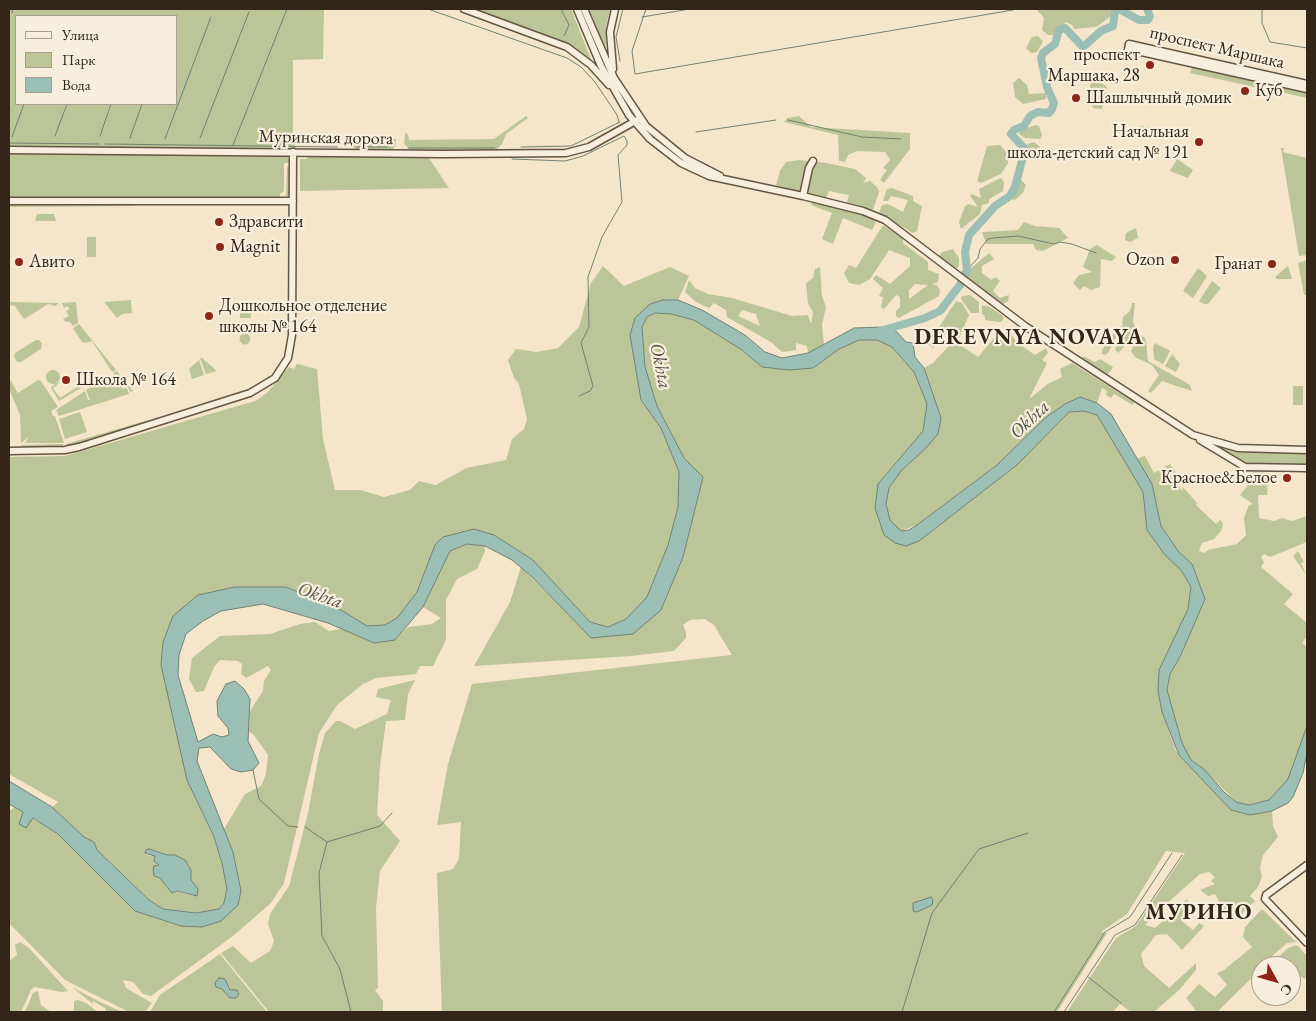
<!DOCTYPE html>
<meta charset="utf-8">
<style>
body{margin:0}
#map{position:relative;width:1316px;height:1021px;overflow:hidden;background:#f5e5ca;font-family:"EB Garamond",serif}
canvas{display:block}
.frame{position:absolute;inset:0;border:10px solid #332517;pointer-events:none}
.legend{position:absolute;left:15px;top:15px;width:162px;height:90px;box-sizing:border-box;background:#f8eedd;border:1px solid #a99e8e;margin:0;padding:6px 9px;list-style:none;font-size:15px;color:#332517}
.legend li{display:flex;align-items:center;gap:10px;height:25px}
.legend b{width:25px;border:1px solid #a99e8e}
.north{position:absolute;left:1251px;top:956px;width:50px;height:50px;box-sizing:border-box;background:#f8eedd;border:1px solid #a99e8e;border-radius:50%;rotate:129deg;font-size:14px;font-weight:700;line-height:20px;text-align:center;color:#332517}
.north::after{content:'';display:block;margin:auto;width:18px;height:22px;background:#8f2418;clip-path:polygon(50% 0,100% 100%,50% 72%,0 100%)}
</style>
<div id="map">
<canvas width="1316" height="1021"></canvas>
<div class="frame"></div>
<ul class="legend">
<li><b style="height:6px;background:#f8eedd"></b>Улица</li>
<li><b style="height:14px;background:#bcc597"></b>Парк</li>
<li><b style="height:14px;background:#9cbfb5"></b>Вода</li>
</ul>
<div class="north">С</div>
</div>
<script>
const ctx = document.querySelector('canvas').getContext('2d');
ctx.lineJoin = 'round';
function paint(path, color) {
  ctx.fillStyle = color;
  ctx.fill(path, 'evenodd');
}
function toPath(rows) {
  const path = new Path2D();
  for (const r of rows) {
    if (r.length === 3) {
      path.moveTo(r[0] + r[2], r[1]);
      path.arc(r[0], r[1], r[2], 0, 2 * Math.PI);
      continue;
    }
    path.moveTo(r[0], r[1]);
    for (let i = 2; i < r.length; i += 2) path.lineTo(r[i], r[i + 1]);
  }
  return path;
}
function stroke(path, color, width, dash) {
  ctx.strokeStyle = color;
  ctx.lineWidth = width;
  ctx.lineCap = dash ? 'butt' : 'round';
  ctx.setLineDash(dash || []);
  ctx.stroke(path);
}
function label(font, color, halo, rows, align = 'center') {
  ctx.font = font + ' "EB Garamond",serif';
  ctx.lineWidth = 4.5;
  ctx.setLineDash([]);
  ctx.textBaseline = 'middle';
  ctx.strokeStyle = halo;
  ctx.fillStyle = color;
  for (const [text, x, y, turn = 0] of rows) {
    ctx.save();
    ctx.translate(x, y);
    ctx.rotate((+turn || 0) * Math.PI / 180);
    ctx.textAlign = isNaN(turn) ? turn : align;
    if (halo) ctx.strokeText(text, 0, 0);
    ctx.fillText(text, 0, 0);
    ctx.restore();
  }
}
paint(toPath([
 [9,9,324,9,323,59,293,60,293,140,297,150,9,146],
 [16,16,176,16,176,104,16,104],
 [470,9,571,9,592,62,571,47],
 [589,9,610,9,606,26,606,45,604,46],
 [1036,9,1112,9,1111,16,1096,27,1074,29,1072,25,1066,22,1053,35,1048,35,1042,30,1044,18],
 [1038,36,1043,41,1037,52,1031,53,1026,48,1032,37],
 [1192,67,1265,83,1264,89,1190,73],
 [1019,78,1027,85,1029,94,1046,93,1046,99,1023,104,1015,97,1013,83],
 [1099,81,1107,87,1102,109,1093,108,1089,92,1091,82],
 [1270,84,1307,93,1307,98,1268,89],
 [526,116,528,118,506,134,502,144,496,150,411,150,404,144,405,133,408,134,409,140,494,139],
 [799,116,811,127,910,133,910,149,884,183,880,180,887,170,883,168,890,160,885,152,857,151,848,155,845,162,839,161,838,135,784,122,788,118],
 [1035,125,1039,126,1042,135,1040,139,1025,138,1019,134,1021,131],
 [1140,126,1152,128,1153,130,1140,138,1138,134],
 [356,138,396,139,396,145,392,150,355,149,350,143,352,139],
 [1034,142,1040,147,1039,152,1035,156,1031,154,1027,144],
 [1000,145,1007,153,1008,163,1001,174,981,183,977,181,987,146],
 [1281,148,1284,148,1283,152,1307,158,1307,255,1299,256],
 [9,153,281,155,288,157,290,163,284,163,284,191,280,194,280,198,9,198],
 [310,155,429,158,449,188,300,191,300,159,307,159,307,156],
 [1177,159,1193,170,1188,178,1170,171],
 [798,160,826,163,855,169,866,178,863,183,870,181,877,187,879,192,873,210,847,202,849,195,829,191,826,198,776,185,780,171,786,162],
 [287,167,290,167,290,194,286,198],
 [1001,178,1004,182,1003,191,989,199,989,203,982,205,980,214,961,229,959,222,965,206,968,204,978,207,970,196,972,194,981,198,979,189],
 [1021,180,1026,185,1023,193,1015,200,1009,198],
 [892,188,913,196,913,201,922,206,917,231,913,233,879,213,882,205,888,204,903,212,908,200,891,196,888,201,883,201,887,189],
 [813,202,869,216,876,222,872,230,843,218,833,244,822,239,832,213,811,205],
 [9,204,133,204,135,206,9,207],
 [37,214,54,214,56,221,35,221],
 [1024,222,1035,226,1059,228,1068,238,1043,251,1036,250,1033,244,986,244,982,232,1018,230],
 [883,225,903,238,903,243,928,262,928,270,939,274,938,282,932,284,937,285,940,290,939,296,899,318,896,316,896,311,900,307,900,297,896,295,884,309,881,307,883,297,879,296,883,288,873,279,876,275,890,284,910,266,910,258,889,250,870,279,859,285,849,283,844,273,849,265,856,268],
 [915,284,928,285,909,299,909,290],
 [1136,228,1138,238,1130,242,1125,240,1126,233],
 [87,237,96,237,96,257,87,257],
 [1097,245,1116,257,1112,261,1101,259,1100,287,1091,290,1084,286,1080,290,1073,283,1079,275,1092,272,1083,267,1090,249],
 [953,249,959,258,959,266,956,269,938,257,942,252],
 [989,253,994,259,982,266,982,273,991,280,996,277,1000,281,993,291,1000,298,1009,295,1008,301,1003,304,997,301,965,276,969,270],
 [1307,260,1307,295,1304,295,1298,263],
 [603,266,624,286,670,267,689,276,678,300,663,300,650,304,630,335,641,400,661,428,679,473,678,507,668,545,647,597,626,619,608,627,590,622,533,560,494,535,435,545,417,592,397,618,385,625,367,626,341,610,286,587,173,616,187,780,214,838,222,863,227,889,224,903,219,909,196,913,163,909,149,900,97,850,94,842,84,837,52,807,58,802,9,774,9,457,65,456,255,401,267,393,289,367,294,369,297,364,317,369,323,439,335,490,360,490,384,497,410,490,419,481,436,485,466,468,506,460,512,439,524,429,527,419,519,384,514,378,508,360,516,349,536,352,558,348,579,327,591,283],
 [149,849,167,855,175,855,185,860,190,867,191,880,195,887,194,896,174,891,166,885,160,878,155,856,146,855],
 [1288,266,1292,279,1277,279,1275,277],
 [820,267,822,296,826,307,822,325,824,345,808,353,807,346,796,343,796,350,782,352,771,342,727,317,726,310,714,303,709,308,696,302,685,292,689,280,695,288,708,294,732,298,792,316,808,315,811,324,813,312,808,304,806,283,813,278,815,269],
 [742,310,756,314,760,326,738,316],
 [1198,268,1207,276,1193,298,1183,291],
 [1212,281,1221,288,1208,304,1204,304,1199,301],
 [970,295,979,302,979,313,971,313,961,299,962,296],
 [131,300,132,313,122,314,117,318,104,302],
 [956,301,962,303,969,315,957,343,978,357,995,337,1005,333,1011,333,1016,342,1035,355,1046,348,1048,353,1042,360,1047,363,1029,399,1048,384,1062,377,1060,369,1072,363,1134,402,1133,405,1114,394,1111,398,1106,395,1107,391,1102,388,1097,403,1080,397,1045,418,997,465,917,525,901,531,890,520,886,504,889,488,901,471,926,448,941,418,924,368,933,363,948,347,955,330,949,330,933,348,928,344],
 [9,302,58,303,58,304,55,306,48,304,24,319,15,306,9,305],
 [76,302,78,323,73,326,70,322,66,322,63,319,69,316,66,311,70,309,67,306,64,308,62,303],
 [251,302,251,318,240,318,240,303],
 [1132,303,1135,303,1133,322,1138,335,1144,337,1146,341,1148,361,1190,385,1192,391,1162,381,1151,393,1148,391,1159,375,1152,365,1135,357,1131,351,1135,343,1131,340,1118,353,1115,349,1125,330,1122,327,1123,317,1130,311],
 [982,305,990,307,1003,316,1003,320,1000,322,985,320,985,316,982,314],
 [655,313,671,314,694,320,742,350,762,367,813,368,839,349,859,340,877,340,892,347,914,372,927,404,923,431,878,484,884,535,919,541,1018,464,1069,412,1084,411,1097,415,1143,492,1147,530,1165,555,1181,569,1191,587,1188,609,1159,670,1158,691,1162,712,1176,751,1231,810,1250,815,1272,811,1273,826,1278,837,1263,855,1260,868,1262,877,1258,887,1250,896,1255,901,1238,918,1232,921,1227,916,1215,894,1208,896,1200,890,1215,884,1211,881,1215,877,1209,872,1200,874,1165,905,1145,925,1155,928,1187,899,1193,910,1183,922,1193,930,1199,923,1204,926,1182,950,1167,934,1156,935,1141,954,1144,966,1169,988,1196,963,1196,970,1179,990,1154,1012,1131,1012,1120,1004,1113,1012,1067,1012,1116,938,1136,926,1185,853,1166,851,1127,914,1101,932,1107,933,1057,1012,442,1012,437,873,453,869,459,859,461,822,437,825,448,764,472,684,732,655,714,625,705,619,690,620,683,625,686,632,686,638,674,651,631,656,474,666,510,602,521,567,591,638,661,610,683,557,703,477,684,458,657,406,645,367,642,327,647,317],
 [79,324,116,370,112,372,92,341,85,343,82,342,73,328],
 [1116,330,1118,333,1108,353,1105,355,1102,354,1102,350],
 [245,339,5.5],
 [36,340,39,340,42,344,41,349,21,362,17,362,14,356,15,353],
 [1155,343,1170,351,1163,364,1154,359,1153,347],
 [1172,354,1180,364,1176,372,1165,366],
 [1083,356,1095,362,1100,359,1113,367,1111,371,1106,375,1082,361],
 [200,358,202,358,217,371,206,374],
 [199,360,204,375,192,379,189,369],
 [53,377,7],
 [117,371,133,391,130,392,128,387,120,384,113,373],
 [9,378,18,393,38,380,41,381,58,407,51,411,53,416,55,416,64,443,25,443,29,437,21,443,20,415,9,389],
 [102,380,121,386,122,389,127,388,129,394,59,416,56,410,85,391,88,400,90,400,86,390],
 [58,381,59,383,53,388,60,398,85,382,86,385,59,401,51,388],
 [1293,386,1303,386,1303,405,1293,405],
 [80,412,87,432,65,439,59,419],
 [145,421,146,424,66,448,66,444],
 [63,444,63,448,21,449,21,445],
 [1221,448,1254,453,1307,453,1307,465,1248,464],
 [1145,456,1154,473,1170,464,1180,478,1177,484,1182,491,1183,487,1197,503,1196,505,1216,524,1220,520,1222,522,1223,525,1221,531,1214,539,1202,543,1199,551,1204,553,1208,550,1237,544,1246,535,1244,518,1249,505,1253,504,1240,495,1254,478,1252,476,1253,472,1268,473,1267,495,1258,495,1259,518,1274,521,1282,518,1292,521,1307,516,1307,542,1270,557,1264,554,1261,557,1264,562,1261,567,1293,594,1284,604,1307,623,1307,636,1302,643,1307,647,1307,726,1288,779,1269,800,1249,805,1236,802,1205,770,1191,760,1182,743,1167,690,1170,674,1180,657,1205,599,1192,564,1178,551,1161,526,1152,484,1136,459],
 [467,544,485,546,485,551,477,569,457,579,446,600,446,640,433,666,420,666,416,674,376,678,363,684,337,705,319,733,284,883,271,903,233,936,151,996,143,994,133,982,123,980,126,988,152,1003,145,1012,129,1012,65,980,9,923,9,811,15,807,58,834,135,911,181,926,229,912,238,905,241,891,233,852,224,829,245,794,261,786,266,774,268,755,253,734,249,732,250,711,263,691,264,681,271,670,268,666,246,678,241,674,242,664,238,661,220,660,214,667,204,691,196,692,189,679,192,658,220,636,270,634,300,624,315,622,329,631,342,629,374,643,395,640,408,627,432,624,441,618,423,607,450,551],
 [1298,551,1304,562,1301,563,1306,575,1293,556],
 [415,680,408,694,405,720,386,721,380,766,377,815,400,841,380,871,376,908,378,988,375,990,383,1001,383,1012,269,1012,221,953,233,946,251,963,270,951,274,941,268,924,270,914,289,886,308,813,319,754,325,733,336,721,340,721,355,729,387,714,391,700,376,697,378,689],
 [1262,909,1296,942,1287,943,1261,966,1261,969,1217,1012,1197,1012,1186,998,1199,984,1215,997,1227,985,1217,973,1224,970,1252,947,1243,937,1245,927],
 [20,942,29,948,68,991,62,992,34,987,31,990,21,1012,9,1012,9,961,17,955,15,945],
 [1297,945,1307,956,1307,979,1291,973,1291,966,1269,966,1288,948],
 [220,954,267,1012,150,1012,160,995],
 [72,987,98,1001,122,1012,106,1012,105,1008,93,1001,93,1004],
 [38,991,41,1005,51,1012,25,1012,33,993],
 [78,1000,86,1003,98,1012,74,1012,74,1001]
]), '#bcc597');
const water = toPath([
 [663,300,678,300,702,310,745,335,765,352,782,358,808,353,854,328,883,327,896,331,906,342,913,343,915,357,924,368,941,418,938,434,926,448,901,471,889,488,886,504,890,520,901,531,909,530,917,525,997,465,1045,418,1065,404,1080,397,1097,403,1111,414,1152,484,1161,526,1178,551,1192,564,1205,599,1180,657,1170,674,1167,690,1182,743,1191,760,1205,770,1224,792,1236,802,1249,805,1269,800,1288,779,1307,726,1307,753,1303,773,1293,797,1288,803,1272,811,1250,815,1231,810,1179,755,1162,712,1158,691,1159,670,1188,609,1191,587,1181,570,1165,555,1147,530,1143,492,1097,415,1084,411,1069,412,1018,464,919,541,906,546,895,543,884,535,875,508,878,484,923,431,927,404,914,372,892,347,877,340,859,340,839,349,813,368,789,370,762,367,742,350,694,320,671,314,655,313,647,317,642,327,645,367,657,406,684,458,703,477,683,557,661,610,633,634,591,638,531,576,512,560,485,546,467,544,450,551,423,607,395,640,374,643,328,623,263,604,221,611,203,621,186,634,179,655,178,675,198,742,213,734,222,737,229,735,228,728,218,716,217,701,226,684,235,681,244,689,250,699,248,741,259,763,253,770,241,772,231,769,210,747,199,748,197,761,233,852,241,891,238,905,221,921,202,927,181,926,135,911,58,834,33,818,26,828,19,824,23,812,9,804,9,781,52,807,84,837,94,842,97,850,149,900,163,909,196,913,219,909,224,903,227,889,222,863,214,837,187,780,161,665,163,642,173,616,198,595,235,587,286,587,341,610,367,626,385,625,397,618,417,592,435,545,443,537,474,529,494,535,533,560,590,622,608,627,626,619,647,597,668,545,678,507,679,472,661,428,641,400,630,335,635,318,650,304,663,300],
 [149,849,167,855,175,855,185,860,191,870,191,880,198,889,197,896,177,891,172,893,160,878,154,876,153,870,154,866,159,865,154,861,155,856,145,853,146,850,149,849],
 [931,897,933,900,932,905,917,912,913,911,913,903,931,897],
 [219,978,225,979,230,990,237,990,239,994,236,998,230,998,222,989,216,987,215,983,219,978]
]);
paint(water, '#9cbfb5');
stroke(water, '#728176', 1);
stroke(toPath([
 [428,9,567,58,581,67,595,82,617,115,619,122],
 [561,9,569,25,564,36],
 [646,9,632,51,635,74,1013,10],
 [1262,9,1262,23,1270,42,1307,48],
 [12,13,13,9],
 [642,17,690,9],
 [9,21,9,20],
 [620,61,616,37,623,9],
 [788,120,862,137,901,139],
 [696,132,776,120],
 [55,136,67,104],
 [100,136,111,104],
 [12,137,24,104],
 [130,138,142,104],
 [200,138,249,12],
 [165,139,211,17],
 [9,143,99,144],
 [105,144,337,147],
 [233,145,287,9],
 [357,147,390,147],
 [521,147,571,146,620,122],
 [408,148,495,148],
 [512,159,565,161,583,156,624,136,627,141,627,145,618,155,622,202,602,237,588,277,589,327,581,343,593,386,590,391,579,396],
 [967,270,978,258,980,249,988,239,993,238,1018,236,1054,244,1060,242,1072,244,1096,253],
 [253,770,259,799,288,826,298,827],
 [305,827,327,842,319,873,322,936,340,969,351,1012],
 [327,842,380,826,392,813],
 [1088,977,1121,1003],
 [902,1012,932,913,979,849,1028,833],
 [1054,1012,1105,932,1130,917,1172,853],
 [1064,1012,1115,935,1135,925,1182,855]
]), '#728176', 1);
stroke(toPath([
 [880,331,925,318,940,311,960,285,967,270,965,252,969,235,995,206,1010,196,1015,187,1025,149,1011,134,1014,130,1024,126,1030,116,1038,112,1049,113,1052,109,1054,103,1047,87,1041,58,1043,53,1055,44,1059,30,1065,28,1083,47,1101,31,1113,26,1115,11,1119,9,1139,20,1148,20,1150,16,1147,9]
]), '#9cbfb5', 8);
const minor = toPath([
 [464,9,567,47,591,65,609,85],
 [577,9,601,66,629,115,650,139,681,163,709,176,803,196,863,211,885,220,1025,326,1193,435,1238,448,1307,450],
 [584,9,614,78,646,126,685,158,720,176],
 [613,69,610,32,615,9],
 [1307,84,1129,44,1128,49,1307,89],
 [9,150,443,154,566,153,589,147,639,119],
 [803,196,809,168,813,161],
 [9,201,293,201],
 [1200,440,1245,467,1307,468],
 [9,451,65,450,79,447,250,393,275,378,288,358,292,335,293,152],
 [1307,865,1266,895,1265,899,1307,943]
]);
stroke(minor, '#645544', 9);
stroke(minor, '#f8eedd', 6);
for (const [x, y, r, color] of [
 [1150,65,5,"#8f2418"],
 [1245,91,5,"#8f2418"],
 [1076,98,5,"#8f2418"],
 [1199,142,5,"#8f2418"],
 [219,222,5,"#8f2418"],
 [220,247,5,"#8f2418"],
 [1175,260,5,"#8f2418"],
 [19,262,5,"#8f2418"],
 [1272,264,5,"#8f2418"],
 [209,316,5,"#8f2418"],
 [66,380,5,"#8f2418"],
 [1287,478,5,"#8f2418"]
]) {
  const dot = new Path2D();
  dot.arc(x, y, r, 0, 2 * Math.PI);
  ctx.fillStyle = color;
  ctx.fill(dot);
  stroke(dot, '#f8eedd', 2);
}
label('18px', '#332517', '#f8eedd', [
 ["проспект Маршака",1217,48,13],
 ["Муринская дорога",326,138,1]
]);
label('18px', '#332517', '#f8eedd', [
 ["проспект",1140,55,"right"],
 ["Маршака, 28",1140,76,"right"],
 ["Куб",1255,91],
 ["Шашлычный домик",1086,98],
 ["Начальная",1189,132,"right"],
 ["школа-детский сад № 191",1189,153,"right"],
 ["Здравсити",229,222],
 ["Magnit",230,247],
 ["Ozon",1165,260,"right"],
 ["Авито",29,262],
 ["Гранат",1262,264,"right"],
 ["Дошкольное отделение",219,306],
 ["школы № 164",219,327],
 ["Школа № 164",76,380],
 ["Красное&Белое",1277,478,"right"]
], 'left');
label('italic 19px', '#525346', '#f8eedd', [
 ["Okhta",660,366,78],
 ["Okhta",1030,420,-43],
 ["Okhta",320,596,19]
]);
ctx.letterSpacing = '1px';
label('bold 22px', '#332517', '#f8eedd', [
 ["DEREVNYA NOVAYA",1029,338],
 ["МУРИНО",1199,913]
]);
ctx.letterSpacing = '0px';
</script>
